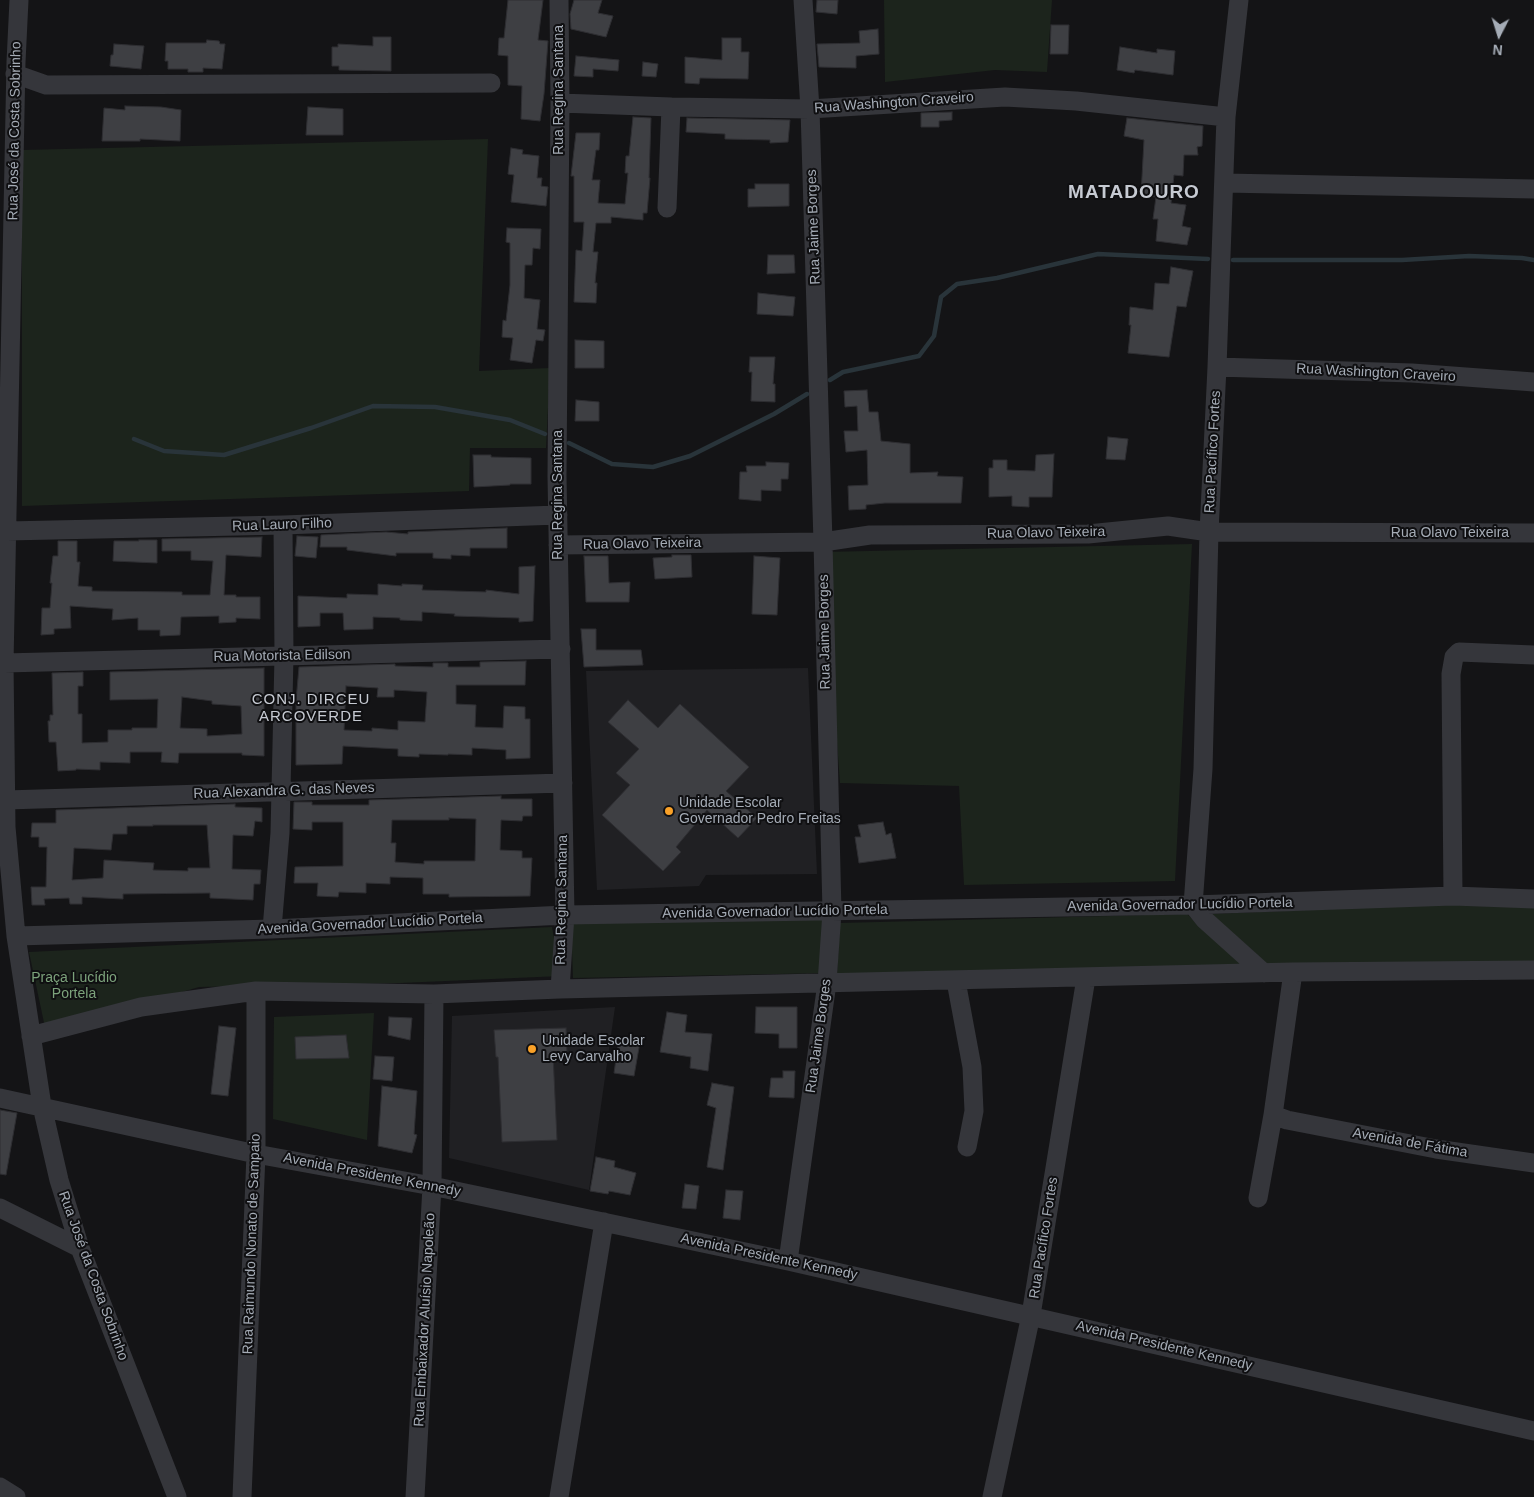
<!DOCTYPE html>
<meta charset="utf-8">
<style>
body{margin:0}
#map{position:relative;width:1534px;height:1497px;overflow:hidden;background:#141416;font-family:Helvetica,sans-serif}
canvas{display:block}
.north{position:absolute;left:1474px;top:10px;width:50px;height:50px;-webkit-text-stroke:4px #0f0f11;paint-order:stroke;rotate:185deg;font-size:14px;font-weight:700;line-height:20px;text-align:center;color:#a5acb6}
.north::after{content:'';display:block;margin:auto;width:18px;height:22px;background:#a5acb6;clip-path:polygon(50% 0,100% 100%,50% 72%,0 100%)}
</style>
<div id="map">
<canvas width="1534" height="1497"></canvas>
<div class="north">N</div>
</div>
<script>
const ctx = document.querySelector('canvas').getContext('2d');
ctx.lineJoin = 'round';
function paint(path, color) {
  ctx.fillStyle = color;
  ctx.fill(path, 'evenodd');
}
function toPath(rows) {
  const path = new Path2D();
  for (const r of rows) {
    path.moveTo(r[0], r[1]);
    for (let i = 2; i < r.length; i += 2) path.lineTo(r[i], r[i + 1]);
  }
  return path;
}
function stroke(path, color, width, dash) {
  ctx.strokeStyle = color;
  ctx.lineWidth = width;
  ctx.lineCap = dash ? 'butt' : 'round';
  ctx.setLineDash(dash || []);
  ctx.stroke(path);
}
function label(font, color, halo, rows, align = 'center') {
  ctx.font = font + ' Helvetica,sans-serif';
  ctx.lineWidth = 4;
  ctx.setLineDash([]);
  ctx.textBaseline = 'middle';
  ctx.strokeStyle = halo;
  ctx.fillStyle = color;
  for (const [text, x, y, turn = 0] of rows) {
    ctx.save();
    ctx.translate(x, y);
    ctx.rotate((+turn || 0) * Math.PI / 180);
    ctx.textAlign = isNaN(turn) ? turn : align;
    if (halo) ctx.strokeText(text, 0, 0);
    ctx.fillText(text, 0, 0);
    ctx.restore();
  }
}
paint(toPath([
 [808,668,817,874,706,875,699,886,597,890,586,671],
 [615,1007,589,1190,449,1158,452,1016]
]), '#202023');
paint(toPath([
 [884,0,1052,0,1047,72,995,70,885,82],
 [488,139,479,371,550,368,546,448,470,448,469,491,22,506,22,150],
 [1192,544,1175,881,964,885,959,786,840,783,823,552],
 [1453,904,1534,907,1534,963,1270,966,1211,914],
 [1187,914,1245,967,837,975,840,923],
 [824,919,828,973,573,978,571,923],
 [552,927,561,976,400,983,199,987,46,1032,29,952],
 [374,1013,367,1140,273,1119,274,1017]
]), '#1c241c');
stroke(toPath([
 [1233,260,1402,260,1469,256,1522,258,1534,260],
 [830,380,843,372,919,356,934,336,941,297,957,284,997,278,1098,254,1208,259],
 [134,439,164,451,224,455,311,428,373,406,435,407,510,420,545,434],
 [569,443,612,464,653,467,690,456,774,414,807,394]
]), '#29343a', 4.5);
const building = toPath([
 [508,0,543,0,538,40,548,41,544,94,540,121,521,119,522,86,508,85,508,56,498,55,499,38,504,38,508,0],
 [574,0,602,0,598,13,613,16,606,37,571,29,570,14,574,0],
 [817,0,838,0,837,14,816,12,817,0],
 [1051,25,1069,25,1068,54,1050,54,1051,25],
 [878,29,879,54,856,56,856,68,819,67,817,44,860,43,859,31,878,29],
 [373,37,391,37,391,71,339,70,339,66,332,66,332,47,338,47,338,44,373,46,373,37],
 [722,38,741,38,741,52,749,52,748,79,700,78,699,84,685,83,685,57,722,60,722,38],
 [207,40,219,41,220,44,225,44,222,69,203,68,203,72,188,72,188,69,168,69,168,61,165,61,166,43,206,43,207,40],
 [114,44,144,46,141,69,110,66,111,55,113,55,114,44],
 [1120,47,1157,53,1157,49,1175,51,1173,75,1135,70,1134,73,1117,70,1120,47],
 [576,56,619,60,618,71,593,69,593,77,574,76,576,56],
 [643,62,658,64,656,77,642,76,643,62],
 [125,106,161,107,181,110,180,141,140,139,140,141,102,141,104,108,125,110,125,106],
 [308,107,343,109,343,135,306,135,308,107],
 [952,112,952,120,939,121,939,127,921,127,921,113,952,112],
 [633,117,651,118,649,178,650,178,647,213,643,213,643,220,611,217,611,223,596,223,593,252,598,252,595,283,597,283,596,303,574,302,576,250,582,251,584,222,574,222,574,176,571,176,576,133,600,133,599,150,596,150,592,180,600,180,598,203,625,204,628,173,625,173,626,156,629,156,633,117],
 [687,118,790,120,788,142,770,143,770,140,725,139,725,134,686,132,687,118],
 [1127,118,1203,126,1202,146,1197,147,1198,155,1184,155,1183,176,1174,175,1171,203,1186,205,1182,226,1191,228,1187,245,1156,241,1158,219,1153,219,1156,197,1141,195,1144,140,1124,136,1127,118],
 [511,148,523,150,522,154,539,156,537,178,542,178,541,186,548,187,546,206,511,202,514,175,508,174,511,148],
 [755,184,789,184,789,206,748,207,748,189,755,189,755,184],
 [507,228,541,229,540,249,533,248,532,265,525,265,524,298,540,300,537,329,545,330,543,341,536,340,532,363,510,360,513,338,502,337,503,320,506,321,510,285,510,243,506,242,507,228],
 [768,255,794,255,795,273,767,274,768,255],
 [1171,267,1193,271,1186,307,1177,306,1169,357,1128,353,1131,325,1129,325,1130,307,1153,310,1155,283,1169,284,1171,267],
 [758,293,795,297,793,316,757,314,758,293],
 [575,340,604,341,604,368,575,368,575,340],
 [750,357,775,357,773,384,775,384,775,402,751,401,752,372,749,372,750,357],
 [867,390,869,412,878,412,881,441,910,444,910,473,938,472,937,476,963,477,961,503,885,503,866,505,866,509,849,510,848,486,868,485,867,450,846,452,844,431,858,431,857,406,845,407,844,391,867,390],
 [576,400,599,402,599,421,575,421,576,400],
 [1108,437,1128,439,1125,460,1106,459,1108,437],
 [1054,454,1052,497,1029,497,1029,507,1012,506,1012,496,989,497,989,468,993,468,993,460,1007,460,1007,470,1035,471,1036,455,1054,454],
 [473,455,491,455,491,457,531,458,531,484,510,484,510,485,474,487,473,455],
 [766,462,789,463,788,479,781,479,781,491,761,490,761,501,739,499,740,472,747,472,746,466,766,466,766,462],
 [507,528,507,548,470,548,470,556,451,555,451,559,433,558,433,553,396,553,396,556,347,550,347,547,320,547,321,535,386,532,408,534,408,532,507,528],
 [297,536,318,537,316,558,295,556,297,536],
 [262,537,261,557,226,555,224,595,236,595,236,597,260,597,260,619,236,618,236,622,219,623,219,616,181,617,180,635,160,636,160,630,138,630,138,618,112,620,113,609,70,606,71,628,54,629,54,634,41,635,42,608,50,608,52,583,50,583,53,556,58,556,58,541,77,541,77,562,80,562,78,586,92,587,92,591,182,592,182,595,210,595,213,561,191,560,191,551,162,551,162,539,262,537],
 [139,540,157,540,157,563,113,561,114,541,139,541,139,540],
 [672,555,691,555,692,577,655,579,653,558,672,557,672,555],
 [584,556,608,556,609,583,630,582,629,602,586,602,584,556],
 [754,556,780,558,777,615,752,614,754,556],
 [535,566,533,621,519,622,519,618,454,616,455,614,422,612,422,621,400,620,400,618,373,617,373,629,344,630,343,613,320,613,320,626,298,627,298,596,347,598,347,594,378,595,378,584,402,586,402,584,423,585,422,590,486,592,486,590,519,594,519,567,535,566],
 [581,629,596,629,596,650,641,650,643,665,584,667,581,629],
 [526,661,525,685,456,685,456,704,476,705,475,727,503,728,504,706,525,707,525,719,530,719,530,758,506,759,506,750,472,748,472,755,448,754,448,755,419,754,419,757,398,756,398,749,343,746,342,764,296,765,296,701,299,667,395,664,395,666,433,667,433,663,448,663,448,667,480,667,480,662,526,661],
 [346,686,378,688,377,697,394,697,394,690,427,692,425,722,398,721,398,730,372,728,372,731,344,730,346,686],
 [264,668,264,756,242,755,242,753,179,753,178,763,161,762,162,752,130,752,130,763,100,762,100,770,76,769,76,770,58,771,56,742,49,742,48,721,50,721,50,715,53,715,52,673,83,672,83,686,78,686,78,714,82,714,82,743,108,742,108,730,132,730,132,728,157,728,158,699,110,700,110,672,264,668],
 [182,697,212,701,212,704,241,706,242,734,207,736,207,729,180,728,182,697],
 [628,700,658,728,680,704,749,767,726,791,757,818,738,838,707,810,676,847,681,852,663,871,602,815,630,785,616,773,639,749,608,722,628,700],
 [501,796,501,799,532,799,532,816,523,816,522,821,501,820,500,850,522,851,522,858,532,858,530,896,449,897,449,894,423,894,423,878,390,877,390,884,366,883,366,893,339,892,338,897,317,896,318,883,294,883,295,867,343,866,343,822,312,822,312,830,293,829,294,802,312,802,312,805,369,805,369,800,501,796],
 [449,818,476,819,475,861,424,861,424,864,395,862,396,843,391,843,392,820,449,820,449,818],
 [235,804,235,807,262,808,262,822,255,821,253,836,233,835,232,869,261,870,260,884,254,884,253,900,210,898,210,893,123,894,123,899,82,897,82,904,70,904,69,898,44,899,45,905,32,905,31,887,46,887,47,847,39,847,39,837,31,837,32,823,56,823,56,810,235,804],
 [153,825,207,825,210,868,188,868,188,871,153,870,154,863,104,860,103,878,72,880,74,848,111,850,113,834,127,834,127,826,153,826,153,825],
 [883,822,886,835,891,833,896,858,859,863,855,837,861,837,858,825,883,822],
 [756,1007,797,1007,797,1048,779,1048,779,1034,755,1033,756,1007],
 [667,1012,687,1015,685,1032,712,1034,708,1071,690,1068,691,1057,660,1052,667,1012],
 [389,1017,412,1018,410,1040,388,1035,389,1017],
 [219,1026,236,1028,228,1096,211,1094,219,1026],
 [566,1028,567,1054,553,1054,557,1140,502,1142,498,1057,496,1057,494,1030,566,1028],
 [346,1035,349,1058,296,1059,295,1037,346,1035],
 [619,1038,640,1042,634,1076,614,1073,619,1038],
 [375,1056,394,1057,392,1081,373,1079,375,1056],
 [783,1071,795,1071,794,1098,769,1097,771,1078,783,1078,783,1071],
 [712,1083,734,1087,723,1170,707,1167,716,1108,707,1105,712,1083],
 [382,1086,417,1091,414,1134,417,1135,412,1153,378,1146,382,1086],
 [0,1110,17,1113,6,1175,0,1174,0,1110],
 [596,1157,615,1161,614,1167,636,1173,630,1195,609,1191,608,1194,590,1191,596,1157],
 [685,1184,699,1186,696,1209,682,1208,685,1184],
 [726,1190,743,1191,740,1220,723,1218,726,1190]
]);
paint(building, '#3e3f43');
stroke(building, '#2e2e32', 1);
stroke(toPath([
 [19,0,16,62,4,663,6,827,16,936,42,1106,59,1180,80,1248,177,1497],
 [559,0,560,103,557,476,565,915,560,989],
 [1239,0,1226,117,1217,367,1209,532,1203,769,1193,905,1205,920,1264,973],
 [15,74,46,85,491,83],
 [560,103,671,107,810,109,1005,97,1076,101,1226,117],
 [1224,183,1534,189],
 [667,208,671,107],
 [1217,367,1412,373,1534,382],
 [7,531,283,525,558,515],
 [558,545,823,542,870,535,1088,534,1168,526,1209,532,1534,533],
 [4,663,561,649],
 [6,800,563,783],
 [1453,896,1451,674,1454,657,1459,652,1534,655],
 [272,929,280,833,281,790,284,656,283,525],
 [16,936,272,929,565,915,1193,905,1453,896,1534,899],
 [1293,972,1273,1115,1287,1120,1436,1149,1534,1163],
 [956,981,972,1067,974,1111,967,1147],
 [31,1036,141,1007,256,991,434,994,560,989,1293,972,1534,970],
 [0,1098,256,1154,432,1186,788,1261,1534,1431],
 [1258,1198,1273,1115],
 [0,1208,80,1248],
 [788,1261,827,983,832,912,823,542,810,109,803,0],
 [0,1487,16,1497],
 [242,1497,256,1154,256,991],
 [415,1497,432,1186,434,994],
 [559,1497,604,1222],
 [992,1497,1031,1315,1086,978]
]), '#35363b', 19);
for (const [x, y, r, color] of [
 [669,811,5,"#f9a128"],
 [532,1049,5,"#f9a128"]
]) {
  const dot = new Path2D();
  dot.arc(x, y, r, 0, 2 * Math.PI);
  ctx.fillStyle = color;
  ctx.fill(dot);
  stroke(dot, '#0f0f11', 2);
}
label('14px', '#a5acb6', '#0f0f11', [
 ["Rua Regina Santana",559,90,-90],
 ["Rua Washington Craveiro",894,103,-4],
 ["Rua José da Costa Sobrinho",15,131,-89],
 ["Rua Jaime Borges",814,227,-92],
 ["Rua Washington Craveiro",1376,373,3],
 ["Rua Pacífico Fortes",1213,452,-87],
 ["Rua Regina Santana",558,495,-90],
 ["Rua Lauro Filho",282,525,-2],
 ["Rua Olavo Teixeira",1046,533,-1],
 ["Rua Olavo Teixeira",1450,533],
 ["Rua Olavo Teixeira",642,544,-1],
 ["Rua Jaime Borges",825,632,-91],
 ["Rua Motorista Edilson",282,656,-1],
 ["Rua Alexandra G. das Neves",284,791,-2],
 ["Rua Regina Santana",562,900,-89],
 ["Avenida Governador Lucídio Portela",1180,905,-1],
 ["Avenida Governador Lucídio Portela",775,912,-1],
 ["Avenida Governador Lucídio Portela",370,924,-3],
 ["Rua Jaime Borges",819,1036,-82],
 ["Avenida de Fátima",1410,1143,10],
 ["Avenida Presidente Kennedy",372,1175,11],
 ["Rua Pacífico Fortes",1044,1238,-81],
 ["Rua Raimundo Nonato de Sampaio",252,1244,-88],
 ["Avenida Presidente Kennedy",769,1257,12],
 ["Rua José da Costa Sobrinho",93,1276,70],
 ["Rua Embaixador Aluísio Napoleão",425,1320,-87],
 ["Avenida Presidente Kennedy",1164,1346,13]
]);
label('14px', '#a5acb6', '#0f0f11', [
 ["Unidade Escolar",679,803],
 ["Governador Pedro Freitas",679,819],
 ["Unidade Escolar",542,1041],
 ["Levy Carvalho",542,1057]
], 'left');
label('14px', '#7ca27b', '#0f0f11', [
 ["Praça Lucídio",74,978],
 ["Portela",74,994]
]);
ctx.letterSpacing = '1px';
label('15px', '#c6cad2', '#0f0f11', [
 ["CONJ. DIRCEU",311,700],
 ["ARCOVERDE",311,717]
]);
ctx.letterSpacing = '0px';
ctx.letterSpacing = '1px';
label('bold 19px', '#c6cad2', '#0f0f11', [
 ["MATADOURO",1134,193]
]);
ctx.letterSpacing = '0px';
</script>
